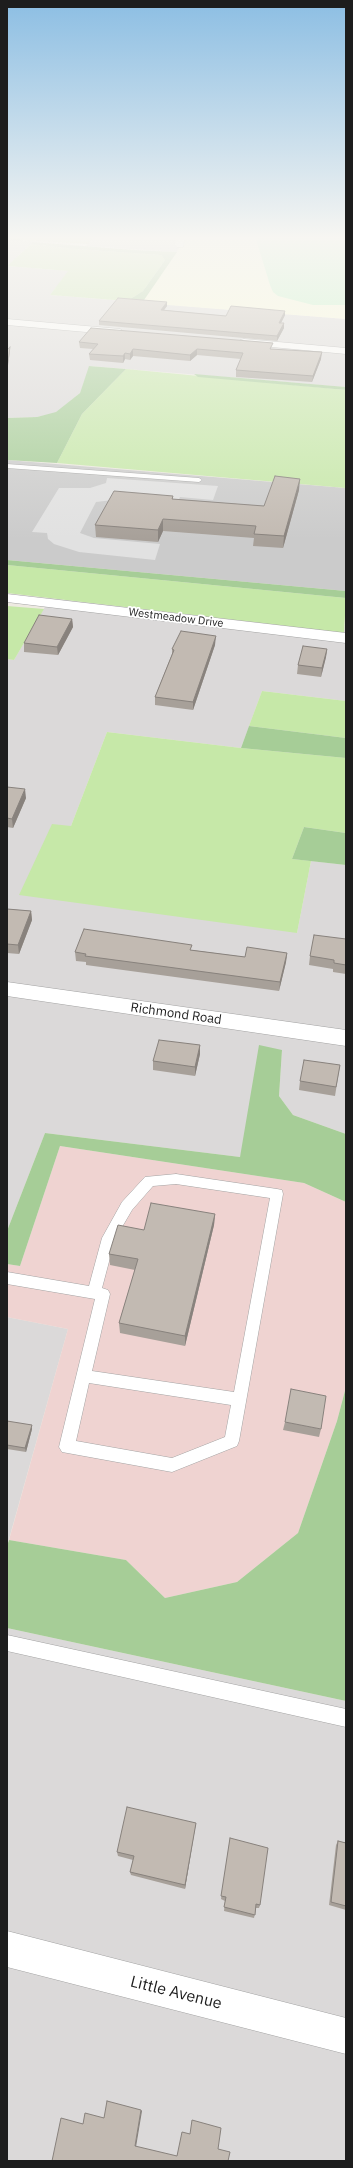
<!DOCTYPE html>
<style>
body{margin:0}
#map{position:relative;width:353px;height:2168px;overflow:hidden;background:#eeeae2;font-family:"IBM Plex Sans",sans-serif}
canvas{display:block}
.frame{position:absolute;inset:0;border:8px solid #1d1d1d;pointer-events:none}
</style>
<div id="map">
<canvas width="353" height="2168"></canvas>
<div class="frame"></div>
</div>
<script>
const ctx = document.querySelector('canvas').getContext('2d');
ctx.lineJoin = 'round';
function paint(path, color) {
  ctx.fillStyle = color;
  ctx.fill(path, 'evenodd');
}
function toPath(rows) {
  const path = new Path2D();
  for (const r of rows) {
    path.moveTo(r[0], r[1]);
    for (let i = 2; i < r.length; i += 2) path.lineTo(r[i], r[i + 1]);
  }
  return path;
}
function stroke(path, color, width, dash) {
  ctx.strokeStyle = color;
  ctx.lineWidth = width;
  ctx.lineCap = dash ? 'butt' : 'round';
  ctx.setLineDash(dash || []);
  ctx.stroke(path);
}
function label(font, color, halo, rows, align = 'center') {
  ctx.font = font + ' "IBM Plex Sans",sans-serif';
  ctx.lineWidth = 3.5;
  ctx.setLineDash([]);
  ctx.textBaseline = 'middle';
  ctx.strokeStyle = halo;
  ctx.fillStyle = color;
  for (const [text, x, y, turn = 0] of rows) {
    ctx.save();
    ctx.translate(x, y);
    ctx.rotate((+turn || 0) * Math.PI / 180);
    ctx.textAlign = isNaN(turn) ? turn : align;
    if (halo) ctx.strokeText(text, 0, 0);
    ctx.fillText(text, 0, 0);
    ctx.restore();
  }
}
paint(toPath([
 [94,236,187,236,177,252,86,246],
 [7,239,34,241,7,266,69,271,50,295,346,319,346,387,90,366,80,393,56,413,37,417,7,418],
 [50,598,344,633,346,615,346,701,262,691,241,748,107,732,71,826,297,933,311,861,346,865,346,1134,293,1115,279,1096,282,1050,240,1157,45,1133,7,1231,7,659,14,660],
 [7,1317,68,1329,7,1546],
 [7,1628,346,1701,346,2161,7,2161]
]), '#dbd9d9');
paint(toPath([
 [60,1146,304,1183,346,1202,346,1387,337,1421,298,1533,237,1582,165,1598,126,1560,9,1540,68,1329,7,1317,7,1264,20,1266]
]), '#efd3d1');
paint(toPath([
 [187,236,346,236,346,319,142,303]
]), '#feffdb');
paint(toPath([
 [7,460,346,488,346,591,7,560]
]), '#cbcbcb');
paint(toPath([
 [7,236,94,236,88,244,7,239],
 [31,244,75,249,161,255,165,260,143,291,127,301,50,295,68,271,7,266],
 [126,369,346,390,346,488,57,463,82,414],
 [7,565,346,598,344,633,7,593],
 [7,606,44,609,14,660,7,659],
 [262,691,346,701,346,738,249,726],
 [107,732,241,748,346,758,346,833,304,827,292,859,311,861,297,933,19,895,52,824,71,826]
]), '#c6e8a8');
paint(toPath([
 [32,242,134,250,177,252,142,303,127,301,143,291,165,260,161,255,75,249,31,244],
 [89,366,126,369,82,414,57,463,7,460,7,418,37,417,56,412,80,393],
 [194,374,346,387,346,390,198,377],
 [7,560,346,591,346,598,7,565],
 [249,726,346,738,346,758,241,748],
 [304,827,346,833,346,865,292,859],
 [259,1045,282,1050,279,1096,293,1115,346,1134,346,1202,304,1183,60,1146,20,1266,7,1264,7,1231,45,1133,240,1157],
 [346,1387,346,1701,7,1628,7,1546,9,1540,126,1560,165,1598,237,1582,298,1533,337,1421]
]), '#a6cd97');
paint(toPath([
 [255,236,346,236,346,305,313,305,278,296,273,292,270,285]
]), '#bff8c4');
paint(toPath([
 [107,478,218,486,213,500,180,497,176,506,113,500,96,502,80,533,94,538,160,544,155,560,79,552,54,544,48,539,47,533,32,532,59,488,90,488,106,483]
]), '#e1e1e1');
const lane = toPath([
 [7,464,199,478,202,480,199,482,7,468,7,464],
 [176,1174,277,1189,282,1190,283,1194,239,1441,237,1446,172,1472,62,1452,59,1447,95,1299,7,1284,7,1272,89,1286,102,1238,122,1202,145,1177,176,1174],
 [176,1184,270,1198,234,1392,92,1371,110,1294,108,1290,102,1288,115,1239,132,1210,153,1186,176,1184],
 [89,1383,231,1405,225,1437,172,1458,76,1441,89,1383],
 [7,1635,346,1709,346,1727,7,1651,7,1635]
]);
const street = toPath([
 [176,236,185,236,183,247,177,247,175,245,176,236],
 [7,319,120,329,125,332,120,335,7,325,7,319],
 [244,339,346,348,346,354,240,344,239,342,240,340,244,339],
 [7,594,346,633,346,643,7,602,7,594],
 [7,982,346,1030,346,1046,7,996,7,982],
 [7,1931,346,2018,346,2054,7,1967,7,1931]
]);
stroke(lane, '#a4a4a4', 1);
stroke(street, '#a4a4a4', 1);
paint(lane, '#fff');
paint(street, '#fff');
paint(toPath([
 [167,302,167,306,164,310,226,316,285,315,281,323,284,323,284,328,277,341,99,325,99,321],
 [79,342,272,349,321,359,312,382,236,377,236,370,241,359,197,355,190,361,133,356,130,360,125,359,123,363,90,360,89,354,93,349,80,348],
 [299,490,283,548,253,546,254,538,163,531,158,542,96,537,95,525,173,496,173,499,264,506],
 [72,619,73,627,58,655,24,652,24,643],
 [215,645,193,710,155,705,155,697,172,654,172,649],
 [327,649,326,657,321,677,297,674,298,665],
 [7,787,26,798,13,828,7,827],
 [7,909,31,911,32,920,19,954,7,953],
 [346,939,346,974,333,972,333,969,309,965,310,956],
 [192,950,245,957,287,953,286,962,279,991,86,965,86,962,76,961,75,952],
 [200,1045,200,1054,195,1076,153,1070,153,1061],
 [340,1065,335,1096,299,1090,300,1081],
 [215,1214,214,1225,185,1346,120,1333,119,1323,135,1270,110,1265,109,1254,144,1230],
 [7,1421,32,1429,26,1452,7,1449],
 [285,1422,321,1429,319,1437,283,1430],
 [196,1823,185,1889,131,1875,130,1872,133,1860,118,1856,117,1852],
 [230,1838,260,1905,259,1908,256,1908,254,1918,224,1911,225,1901,221,1899],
 [338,1841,346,1843,346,1910,329,1905,336,1845]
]), '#a7a099');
paint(toPath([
 [167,302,167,306,161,314,161,310],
 [285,311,285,315,279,327,279,323],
 [284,323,284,328,277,341,277,336],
 [10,347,10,351,7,373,7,367],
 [133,349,133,356,130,360,130,354],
 [197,349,197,355,190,361,190,355],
 [322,352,321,359,312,382,313,376],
 [125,353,125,359,123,363,123,356],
 [300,479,299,490,283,548,284,536],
 [163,519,163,531,158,542,158,530],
 [72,619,73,627,58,655,57,647],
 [216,636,215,645,193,710,193,702],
 [327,649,326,657,321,677,322,668],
 [25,789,26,798,13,828,12,819],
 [31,911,32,920,19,954,18,945],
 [287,953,286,962,279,991,280,982],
 [200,1045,200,1054,195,1076,195,1067],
 [215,1214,214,1225,185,1346,185,1336],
 [32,1425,32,1429,26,1452,25,1448],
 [196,1823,195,1828,185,1889,185,1885],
 [141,2110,142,2111,136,2147,135,2146]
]), '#88827d');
const building = toPath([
 [118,298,167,302,161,310,226,316,231,306,285,311,279,323,284,323,277,336,99,321,118,298],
 [91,328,273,343,270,349,322,352,313,376,236,370,243,353,197,349,190,355,133,349,130,354,125,353,123,356,89,354,98,344,79,342,91,328],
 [10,347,7,367,7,350,10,347],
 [275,476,300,479,284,536,254,534,256,526,163,519,158,530,95,525,114,491,173,496,172,499,264,506,275,476],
 [39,615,72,619,57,647,24,643,39,615],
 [181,631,216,636,193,702,155,697,174,650,172,649,181,631],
 [303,646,327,649,322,668,298,665,303,646],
 [7,787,25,789,12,819,7,818,7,787],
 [7,909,31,911,18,945,7,944,7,909],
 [84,929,192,945,190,950,245,957,247,947,287,953,280,982,85,956,86,954,75,952,84,929],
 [314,935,346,939,346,965,334,963,334,960,310,956,314,935],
 [159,1040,200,1045,195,1067,153,1061,159,1040],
 [304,1060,340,1065,336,1087,300,1081,304,1060],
 [151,1203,215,1214,185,1336,119,1323,138,1259,109,1254,118,1225,144,1230,151,1203],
 [291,1389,326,1396,321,1429,285,1422,291,1389],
 [7,1421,32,1425,25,1448,7,1445,7,1421],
 [127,1807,196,1823,185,1885,130,1872,134,1856,117,1852,127,1807],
 [230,1838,268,1848,260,1905,256,1904,255,1915,224,1907,226,1897,221,1896,230,1838],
 [338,1841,346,1843,346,1906,331,1902,338,1841],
 [107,2101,141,2110,135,2146,177,2156,182,2132,190,2134,192,2120,221,2128,218,2149,230,2152,228,2161,52,2161,61,2118,83,2124,85,2113,104,2118,107,2101]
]);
paint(building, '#c2bab2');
stroke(building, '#88827d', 1);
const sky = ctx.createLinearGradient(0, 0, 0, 540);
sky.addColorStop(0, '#8cbee3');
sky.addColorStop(0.44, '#f7f6f2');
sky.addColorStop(1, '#f7f6f200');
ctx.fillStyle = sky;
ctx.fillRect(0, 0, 353, 540);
label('11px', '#1d1d1d', '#fff', [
 ["Westmeadow Drive",176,618,7]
]);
label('13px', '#1d1d1d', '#fff', [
 ["Richmond Road",176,1014,8]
]);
label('16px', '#1d1d1d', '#fff', [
 ["Little Avenue",176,1993,14]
]);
</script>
